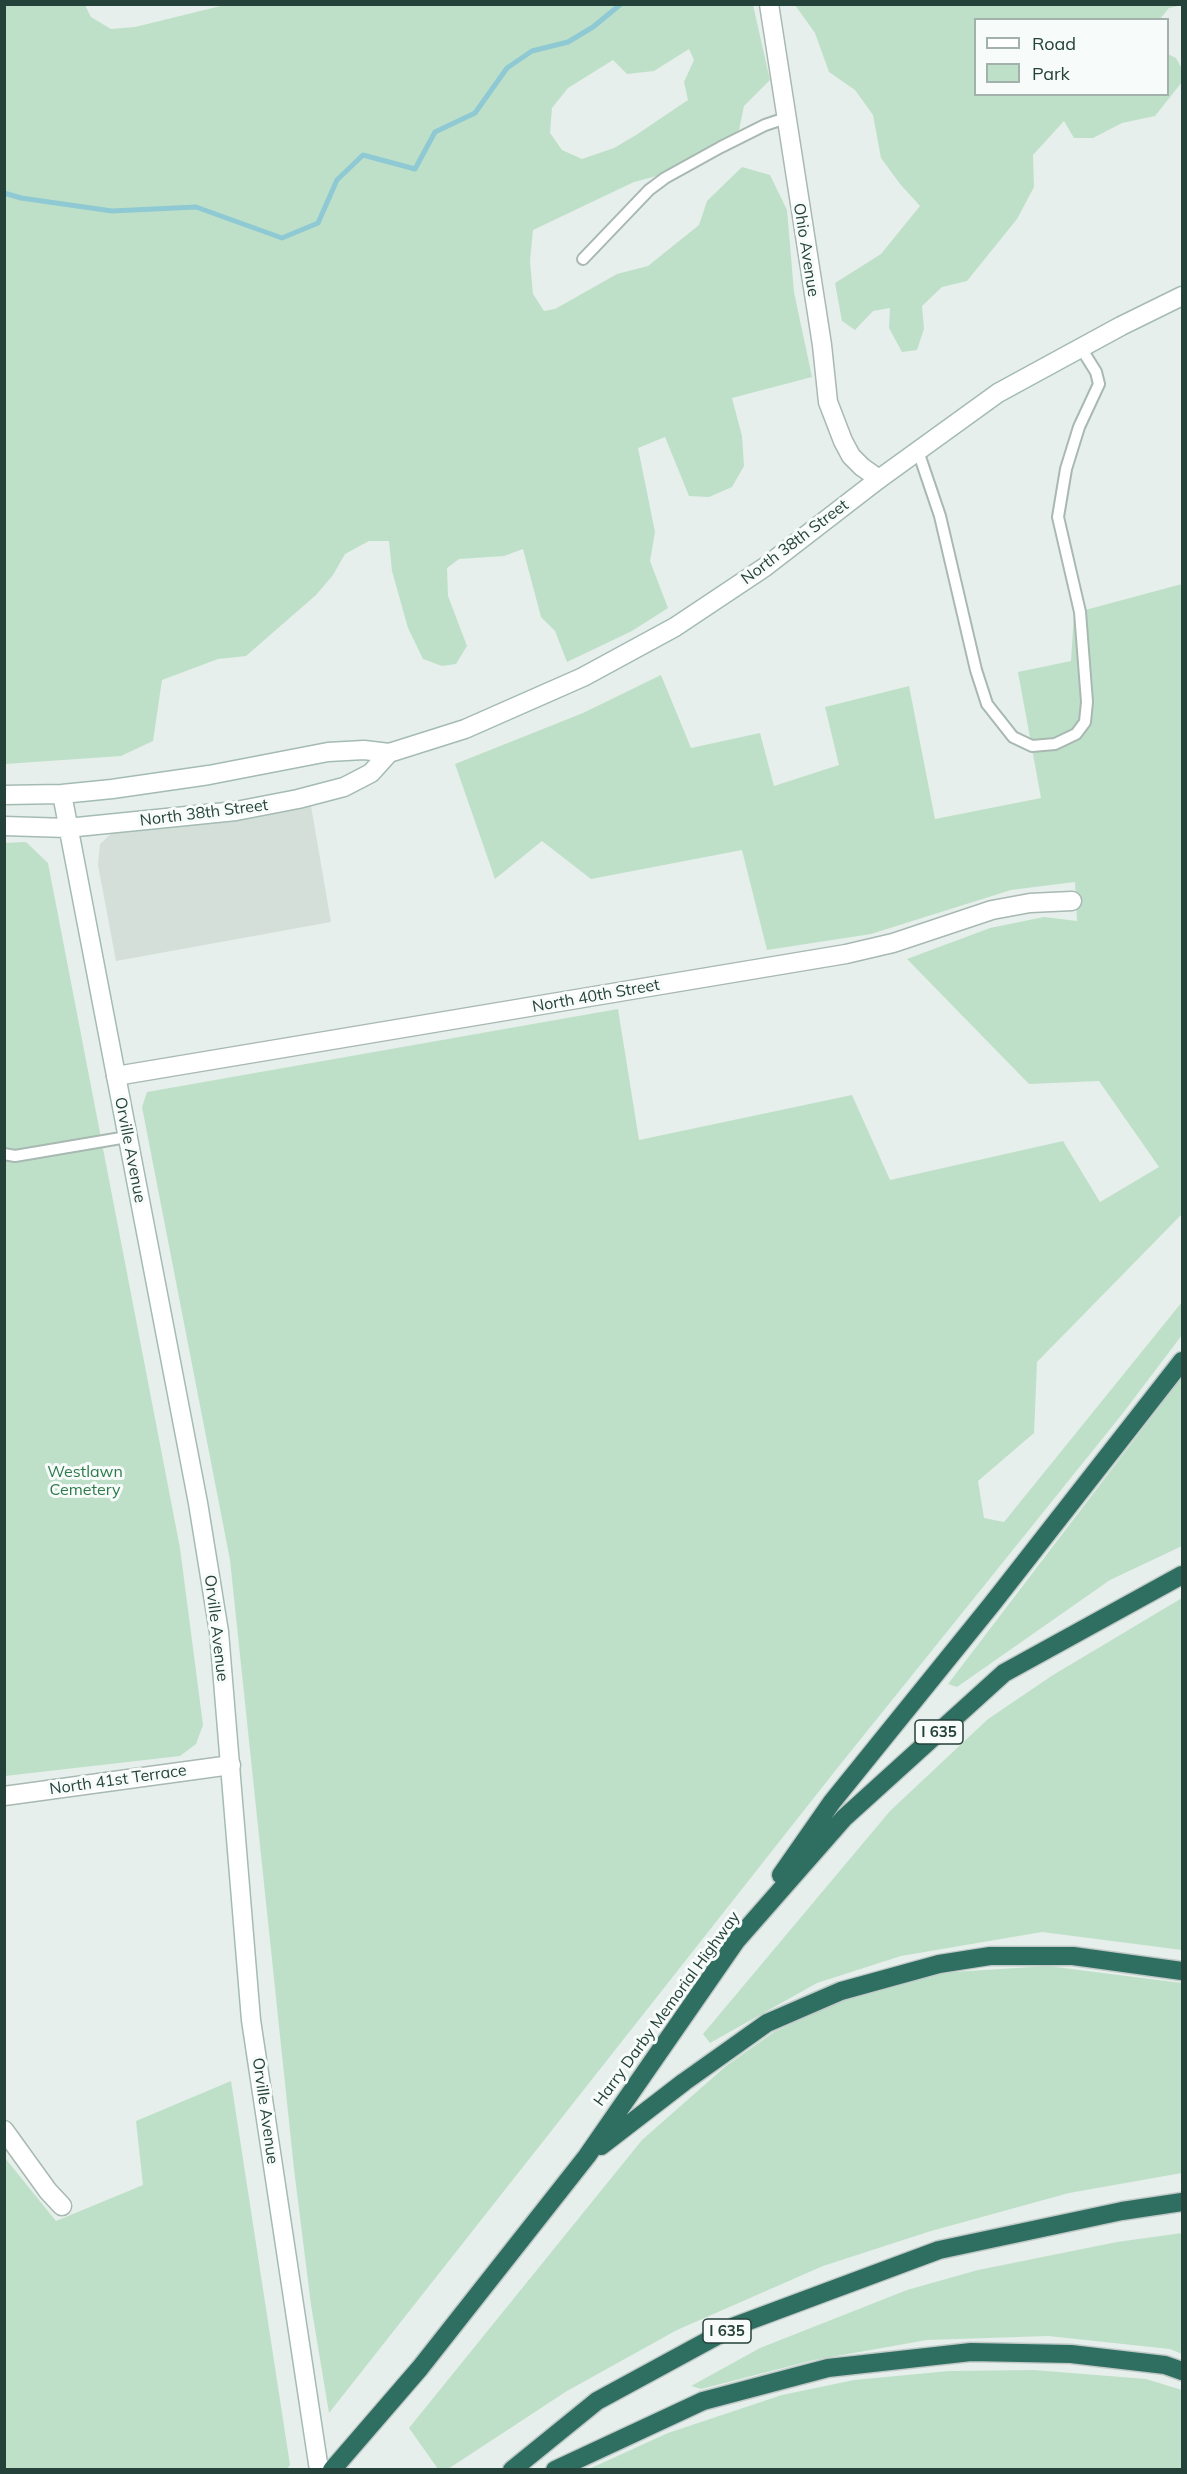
<!DOCTYPE html>
<style>
body{margin:0}
#map{position:relative;width:1187px;height:2474px;overflow:hidden;background:#e6efeb;font-family:Mulish,sans-serif}
canvas{display:block}
.frame{position:absolute;inset:0;border:6px solid #24423a;pointer-events:none}
.legend{position:absolute;left:974px;top:18px;width:195px;height:78px;box-sizing:border-box;background:#f7fbf9;border:2px solid #a3b1ad;margin:0;padding:8px 10px;list-style:none;font-size:18px;color:#24423a}
.legend li{display:flex;align-items:center;gap:12px;height:30px}
.legend b{width:30px;border:2px solid #a3b1ad}
</style>
<div id="map">
<canvas width="1187" height="2474"></canvas>
<div class="frame"></div>
<ul class="legend">
<li><b style="height:8px;background:#fff"></b>Road</li>
<li><b style="height:16px;background:#bfe0c8"></b>Park</li>
</ul>
</div>
<script>
const ctx = document.querySelector('canvas').getContext('2d');
ctx.lineJoin = 'round';
function paint(path, color) {
  ctx.fillStyle = color;
  ctx.fill(path, 'evenodd');
}
function toPath(rows) {
  const path = new Path2D();
  for (const r of rows) {
    path.moveTo(r[0], r[1]);
    for (let i = 2; i < r.length; i += 2) path.lineTo(r[i], r[i + 1]);
  }
  return path;
}
function stroke(path, color, width, dash) {
  ctx.strokeStyle = color;
  ctx.lineWidth = width;
  ctx.lineCap = dash ? 'butt' : 'round';
  ctx.setLineDash(dash || []);
  ctx.stroke(path);
}
function label(font, color, halo, rows, align = 'center') {
  ctx.font = font + ' Mulish,sans-serif';
  ctx.lineWidth = 6;
  ctx.setLineDash([]);
  ctx.textBaseline = 'middle';
  ctx.strokeStyle = halo;
  ctx.fillStyle = color;
  for (const [text, x, y, turn = 0] of rows) {
    ctx.save();
    ctx.translate(x, y);
    ctx.rotate((+turn || 0) * Math.PI / 180);
    ctx.textAlign = isNaN(turn) ? turn : align;
    if (halo) ctx.strokeText(text, 0, 0);
    ctx.fillText(text, 0, 0);
    ctx.restore();
  }
}
paint(toPath([
 [311,806,331,922,116,961,98,865,100,844,112,833,218,822]
]), '#d4dfda');
paint(toPath([
 [229,4,753,5,770,80,744,106,739,130,672,172,634,182,533,230,530,261,533,294,544,311,555,309,617,274,648,266,699,225,707,201,742,167,770,175,787,210,794,292,812,377,732,398,742,436,744,466,732,487,709,497,689,496,665,437,638,448,655,532,650,561,668,608,632,631,567,662,555,631,541,617,523,549,504,556,459,559,447,568,448,596,467,646,456,664,442,666,423,659,408,628,392,571,389,541,369,541,345,554,333,575,316,595,246,656,218,659,162,680,153,741,121,756,5,764,4,5,85,5,91,17,111,29,135,27],
 [689,49,694,60,684,82,688,100,636,135,614,148,582,159,562,150,550,133,552,108,568,88,613,60,627,74,654,71],
 [795,5,1182,5,1169,8,1160,19,976,20,976,94,1168,94,1168,54,1176,58,1182,69,1182,82,1155,116,1122,123,1093,138,1074,138,1064,121,1033,155,1034,187,1017,219,967,281,942,287,922,306,924,329,917,350,902,352,889,328,890,308,873,311,855,330,842,321,835,283,881,254,920,206,900,184,881,158,873,115,855,90,829,72,815,33],
 [1182,584,1182,1214,1037,1362,1034,1433,978,1481,984,1518,1004,1522,1182,1302,1182,1335,1123,1413,835,1771,329,2413,311,2305,294,2169,230,1560,142,1107,147,1092,618,1009,639,1140,852,1095,890,1180,1063,1141,1100,1202,1159,1167,1099,1081,1029,1084,907,959,990,928,1044,917,1077,921,1075,882,1011,890,871,934,767,950,742,850,591,879,542,841,495,879,455,764,583,713,661,675,691,748,760,733,774,786,839,765,825,707,909,686,935,819,1041,798,1018,672,1071,661,1074,613],
 [26,842,48,863,180,1548,203,1725,196,1744,180,1756,5,1776,4,843],
 [1182,1377,1182,1546,1110,1580,957,1687,948,1684],
 [1182,1598,1182,1950,1042,1932,901,1956,817,1983,710,2043,703,2034,890,1811,988,1719,1053,1675],
 [1048,1966,1182,1983,1182,2173,1069,2193,931,2231,823,2266,677,2330,567,2391,448,2469,438,2469,409,2428,642,2140,726,2066,774,2032,846,1999,937,1973],
 [231,2081,290,2465,286,2470,5,2469,5,2158,56,2221,143,2185,136,2121],
 [1182,2233,1182,2354,1170,2349,1048,2336,927,2340,814,2360,701,2389,691,2386,760,2348,907,2290,978,2270,1117,2242],
 [1034,2370,1146,2379,1182,2390,1182,2469,589,2469,668,2433,782,2395,854,2380,949,2371]
]), '#bfe0c8');
stroke(toPath([
 [4,193,21,198,112,211,196,207,282,238,318,223,337,180,363,155,415,169,435,132,475,113,507,68,532,51,568,42,593,27,621,4]
]), '#8ec9d4', 5);
const lane = toPath([
 [583,259,649,190,665,178,721,147,765,125,786,118],
 [918,451,940,516,976,670,987,704,1013,737,1032,746,1055,744,1076,734,1085,722,1087,702,1080,612,1058,517,1066,469,1079,427,1099,384,1096,372,1081,348],
 [4,1154,15,1156,127,1137]
]);
const street = toPath([
 [769,4,822,345,828,402,843,441,851,456,862,467,879,479],
 [116,1076,846,954,893,943,992,910,1030,903,1072,901],
 [4,1796,231,1765],
 [4,2130,48,2191,62,2206]
]);
const secondary = toPath([
 [62,794,198,1503,219,1632,251,2020,319,2470],
 [4,795,62,794,112,789,209,775,328,752,364,750,389,753,465,729,583,677,675,627,765,567,879,479,998,393,1121,326,1182,296],
 [4,826,67,828,236,811,298,799,344,787,371,773,389,753]
]);
const highway = toPath([
 [781,1875,832,1802,992,1604,1182,1361],
 [601,2146,684,2082,767,2023,841,1991,939,1964,990,1956,1073,1956,1182,1971],
 [332,2470,420,2368,587,2156,736,1941,844,1818,1004,1673,1182,1575],
 [512,2470,597,2401,735,2326,939,2250,1122,2211,1182,2202],
 [555,2470,703,2401,828,2368,971,2352,1071,2354,1165,2365,1182,2371]
]);
stroke(lane, '#a8b8b2', 14);
stroke(street, '#a8b8b2', 21);
stroke(secondary, '#a4bbb3', 21);
stroke(highway, '#c2cac8', 21);
stroke(lane, '#fff', 10);
stroke(street, '#fff', 18);
stroke(secondary, '#fff', 18);
stroke(highway, '#2f6f62', 18);
for (const [x, y, w] of [
 [939,1732,48],
 [727,2331,48]
]) {
  const box = new Path2D();
  box.roundRect(x - w / 2, y - 12, w, 24, 4.5);
  ctx.fillStyle = '#f7fbf9';
  ctx.fill(box);
  stroke(box, '#24423a', 1.5);
}
label('bold 15px', '#24423a', null, [
 ["I 635",939,1732],
 ["I 635",727,2331]
]);
label('16px', '#24423a', '#f7fbf9', [
 ["Ohio Avenue",806,250,81],
 ["North 38th Street",795,542,-37],
 ["North 38th Street",204,813,-7],
 ["North 40th Street",596,996,-10],
 ["Orville Avenue",130,1150,79],
 ["Orville Avenue",216,1628,83],
 ["North 41st Terrace",118,1780,-8],
 ["Harry Darby Memorial Highway",667,2009,-54],
 ["Orville Avenue",265,2111,82]
]);
label('16px', '#2d7a4b', '#f7fbf9', [
 ["Westlawn",85,1472],
 ["Cemetery",85,1490]
]);
</script>
